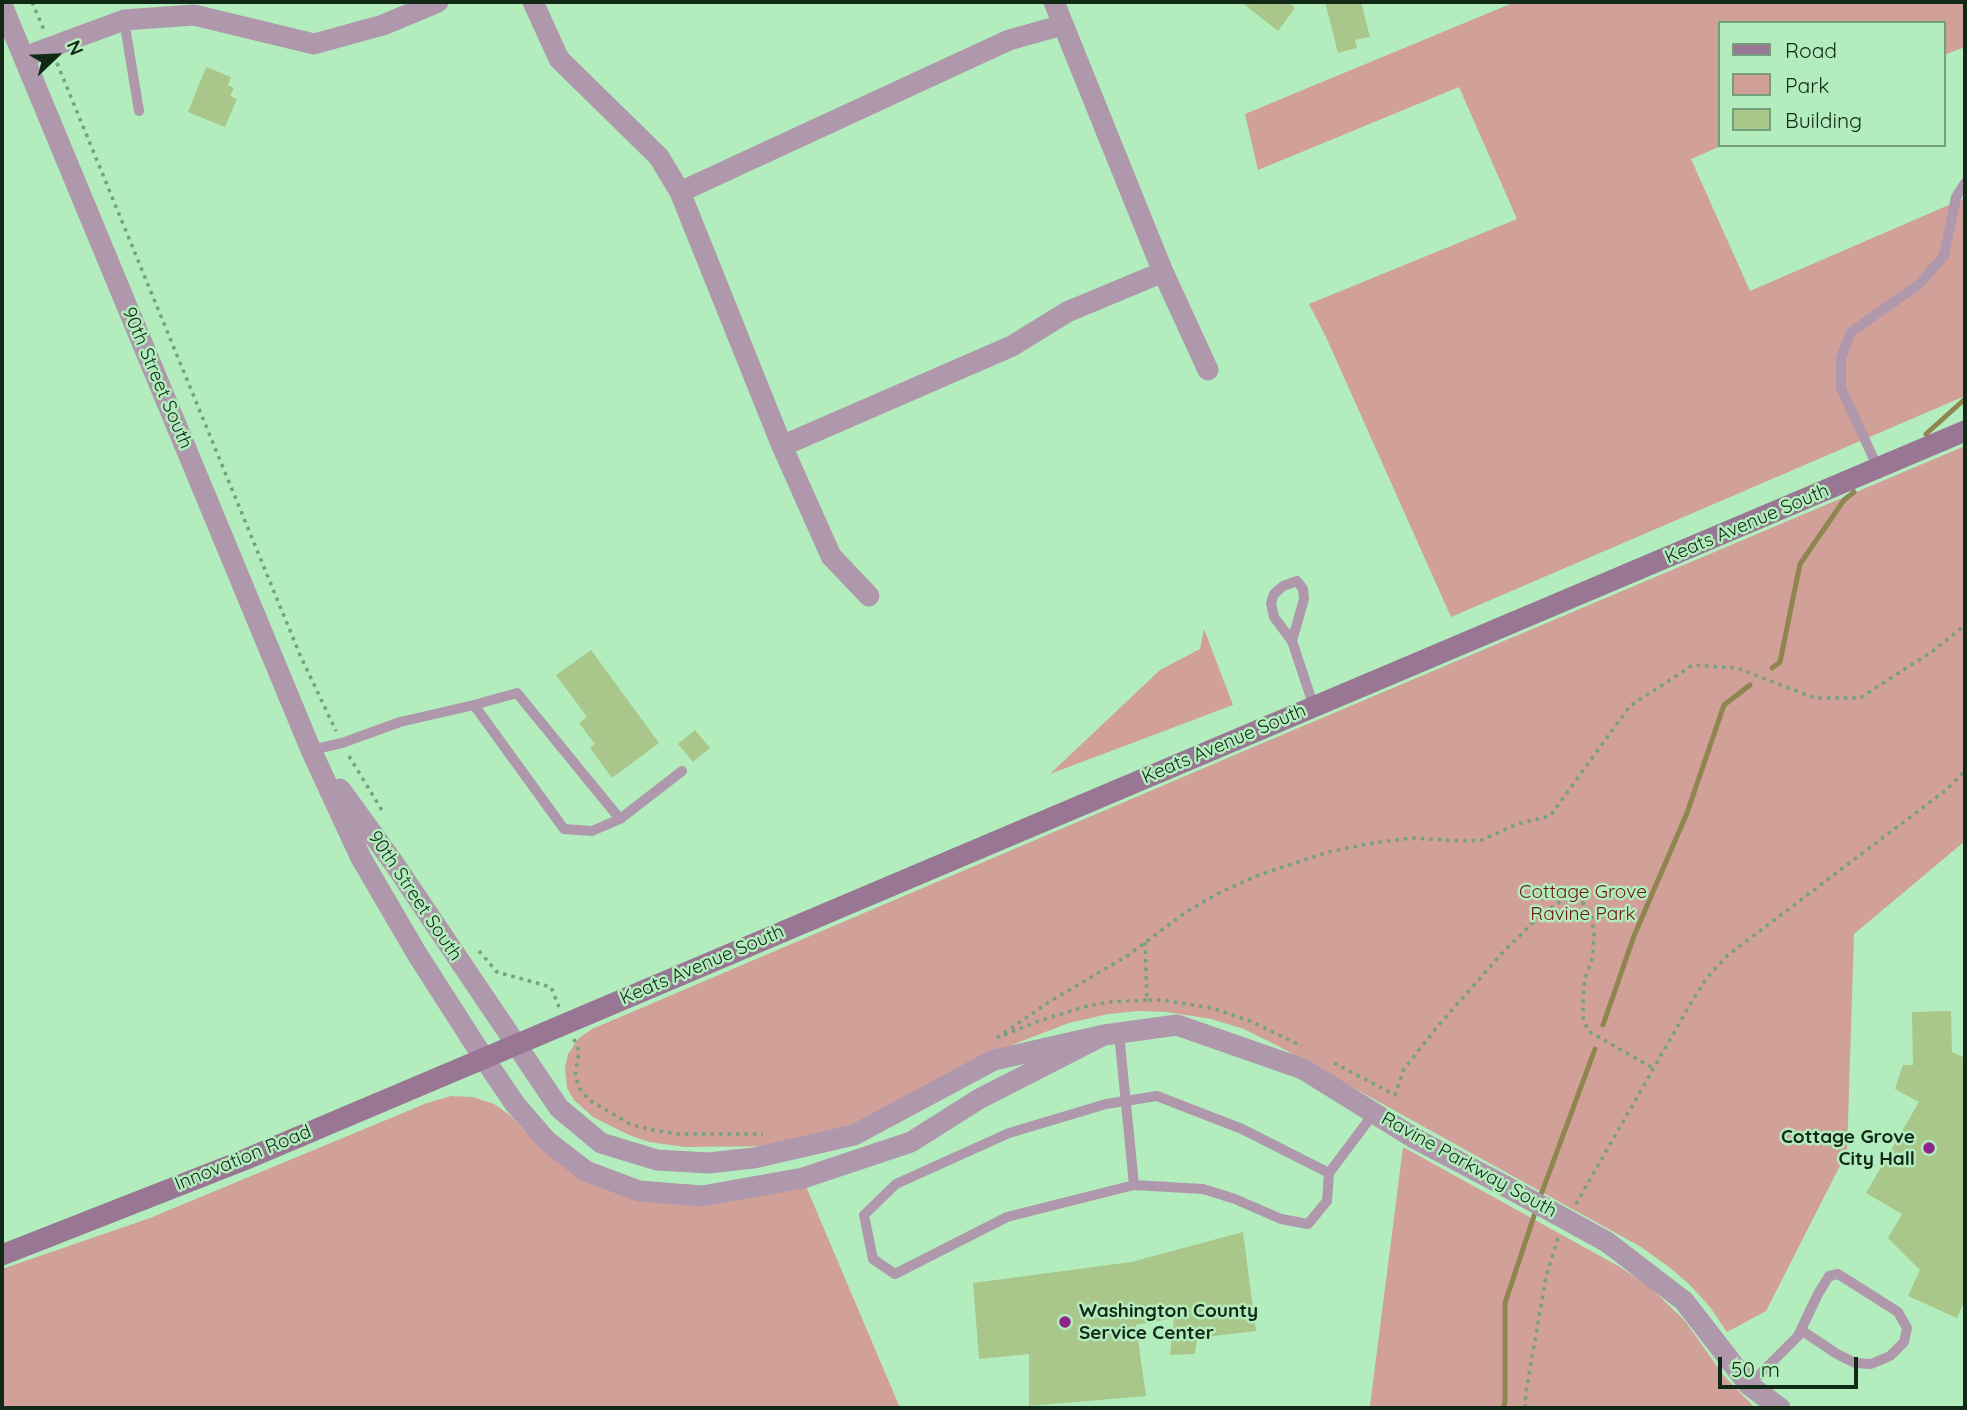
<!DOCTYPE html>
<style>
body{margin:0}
#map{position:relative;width:1967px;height:1410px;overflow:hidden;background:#b3edbd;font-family:Quicksand,sans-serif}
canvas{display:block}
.frame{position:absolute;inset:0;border:4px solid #122917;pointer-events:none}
.legend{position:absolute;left:1718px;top:21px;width:228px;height:126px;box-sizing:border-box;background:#b3edbd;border:2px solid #739f7b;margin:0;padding:9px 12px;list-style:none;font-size:21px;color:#122917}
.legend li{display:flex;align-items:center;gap:14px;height:35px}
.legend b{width:35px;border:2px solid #739f7b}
.north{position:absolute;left:21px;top:21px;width:70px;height:70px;-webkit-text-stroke:5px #b3edbd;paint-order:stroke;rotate:67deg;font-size:19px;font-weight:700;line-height:28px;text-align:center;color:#122917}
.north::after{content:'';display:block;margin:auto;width:24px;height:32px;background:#122917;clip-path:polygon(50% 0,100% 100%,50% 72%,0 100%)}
.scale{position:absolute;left:1718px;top:1357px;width:140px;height:32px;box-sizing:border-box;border:4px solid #122917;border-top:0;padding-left:9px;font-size:21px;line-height:24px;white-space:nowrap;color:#122917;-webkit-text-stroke:5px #b3edbd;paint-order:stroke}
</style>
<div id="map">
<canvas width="1967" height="1410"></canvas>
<div class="frame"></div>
<ul class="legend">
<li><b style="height:9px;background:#987694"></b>Road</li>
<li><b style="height:19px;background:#d1a098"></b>Park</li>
<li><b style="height:19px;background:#a9c78b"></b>Building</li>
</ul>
<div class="north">N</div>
<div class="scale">50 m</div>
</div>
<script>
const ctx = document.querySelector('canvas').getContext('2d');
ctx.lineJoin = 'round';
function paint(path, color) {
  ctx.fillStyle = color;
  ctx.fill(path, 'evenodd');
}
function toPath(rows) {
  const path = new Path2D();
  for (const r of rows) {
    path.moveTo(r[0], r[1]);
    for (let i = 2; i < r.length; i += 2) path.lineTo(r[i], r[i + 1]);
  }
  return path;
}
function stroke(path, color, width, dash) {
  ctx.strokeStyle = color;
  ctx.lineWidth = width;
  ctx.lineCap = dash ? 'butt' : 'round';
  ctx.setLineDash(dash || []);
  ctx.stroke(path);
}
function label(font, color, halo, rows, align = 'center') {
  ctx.font = font + ' Quicksand,sans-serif';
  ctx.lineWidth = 5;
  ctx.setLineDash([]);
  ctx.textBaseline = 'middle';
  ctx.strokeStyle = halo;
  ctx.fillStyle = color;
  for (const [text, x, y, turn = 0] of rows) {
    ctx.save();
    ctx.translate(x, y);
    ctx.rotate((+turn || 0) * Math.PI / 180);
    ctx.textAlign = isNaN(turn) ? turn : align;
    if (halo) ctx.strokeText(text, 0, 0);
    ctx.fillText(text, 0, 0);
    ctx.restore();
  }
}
paint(toPath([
 [1515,2,1965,2,1965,47,1944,55,1944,23,1720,23,1720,145,1723,145,1691,159,1750,291,1965,198,1965,396,1451,617,1326,337,1309,304,1517,219,1459,87,1258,170,1245,114],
 [1965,446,1965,841,1854,934,1847,1152,1766,1311,1727,1332,1710,1307,1689,1284,1669,1267,1641,1247,1278,1046,1244,1029,1211,1019,1167,1012,1139,1011,1108,1014,1069,1023,1001,1049,869,1117,845,1127,787,1146,685,1147,649,1142,629,1135,593,1117,574,1100,567,1088,565,1067,568,1054,579,1038,592,1029,1244,751],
 [1204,629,1233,705,1050,774,1160,670,1200,649],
 [451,1096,473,1097,494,1104,511,1116,532,1139,620,1192,805,1184,900,1408,2,1408,2,1269,150,1218,427,1103],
 [1403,1147,1620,1267,1650,1287,1685,1321,1724,1376,1755,1408,1363,1408,1370,1406]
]), '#d1a098');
stroke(toPath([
 [1926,434,1965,399],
 [1772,668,1780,662,1800,564,1844,500,1854,492],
 [1603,1025,1634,936,1687,813,1724,705,1750,685],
 [1539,1200,1595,1049],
 [1503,1408,1505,1401,1505,1303,1536,1210]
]), '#8f8550', 5);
paint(toPath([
 [1241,2,1288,2,1295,8,1278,31],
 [1325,2,1361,2,1370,37,1355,40,1357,48,1338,53],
 [206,67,231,77,228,85,234,88,230,96,237,99,225,127,188,112],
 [591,650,659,743,612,778,590,748,595,744,579,723,587,717,556,675],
 [695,730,710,748,693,762,678,744],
 [1951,1011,1952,1052,1965,1058,1965,1300,1957,1318,1908,1296,1920,1270,1888,1238,1902,1214,1866,1193,1919,1102,1895,1089,1903,1065,1913,1065,1912,1012],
 [1243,1232,1256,1331,1197,1338,1195,1354,1170,1355,1174,1318,1136,1325,1146,1396,1029,1406,1029,1354,979,1359,973,1283,1131,1262]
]), '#a9c78b');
stroke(toPath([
 [32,2,44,30],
 [57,63,300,655,336,731],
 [349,756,383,812],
 [1145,942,1147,1000,1162,1000,1212,1008,1250,1021,1302,1046],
 [479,951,497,972,551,987,559,1007],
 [1004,1035,1036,1022,1083,1007,1110,1002,1147,1000],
 [997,1038,1052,1000,1127,956,1186,912,1221,892,1259,875,1329,852,1368,844,1411,838,1463,841,1482,840,1517,824,1550,816,1630,706,1693,665,1737,668,1815,698,1860,698,1933,651,1965,625],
 [574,1039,579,1051,575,1076,580,1089,589,1100,630,1124,652,1130,679,1134,763,1134],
 [1334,1063,1395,1095,1404,1069,1437,1027,1505,950,1543,913,1560,902,1572,899,1583,903,1591,914,1594,934,1593,956,1585,978,1583,997,1583,1017,1588,1031,1653,1068],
 [1576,1204,1692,1001,1706,979,1728,955,1946,790,1965,771],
 [1525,1408,1526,1392,1546,1277,1559,1235]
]), '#75a17d', 3.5, [3.5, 5]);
stroke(toPath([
 [124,20,139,111],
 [1878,468,1841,388,1841,358,1851,332,1918,285,1944,256,1956,197,1965,183],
 [1297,581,1303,589,1304,599,1292,641,1274,617,1271,603,1274,594,1283,586,1297,581],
 [1292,641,1314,707],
 [474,705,517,693,620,819],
 [311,750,342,743,400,722,474,705,564,829,592,831,620,819,682,771],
 [1119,1033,1134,1185],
 [1329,1173,1327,1201,1308,1224,1281,1219,1235,1199,1203,1189,1134,1185,1007,1217,895,1274,873,1259,864,1215,896,1184,1009,1133,1106,1104,1157,1096,1242,1129,1329,1173,1374,1113],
 [1749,1385,1798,1336,1818,1294,1829,1276,1838,1274,1898,1312,1907,1328,1904,1342,1890,1356,1871,1364,1855,1363,1837,1354,1801,1330]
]), '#af98ac', 10);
stroke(toPath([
 [533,2,559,59,659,157,680,192,782,446,831,556,869,596],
 [1054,2,1163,272,1208,370],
 [24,57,124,20,194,15,314,44,383,25,438,2],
 [680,192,1009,40,1063,25],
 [782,446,1012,346,1067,312,1163,272]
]), '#af98ac', 21);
stroke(toPath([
 [2,5,311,750,361,858,417,954,483,1057,515,1104,547,1141,586,1171,639,1191,702,1196,803,1178,911,1142,979,1099,1104,1035],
 [340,789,393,862,559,1108,601,1143,657,1160,708,1163,754,1158,854,1135,994,1060,1104,1035,1177,1025,1303,1069,1414,1138,1505,1186],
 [1607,1242,1684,1301,1749,1385,1780,1408]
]), '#af98ac', 21);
stroke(toPath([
 [2,1255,244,1160,1965,431]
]), '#987694', 21);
stroke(toPath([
 [1505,1186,1607,1242]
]), '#af98ac', 21);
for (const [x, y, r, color] of [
 [1929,1148,7,"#8e258a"],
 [1065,1322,7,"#8e258a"]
]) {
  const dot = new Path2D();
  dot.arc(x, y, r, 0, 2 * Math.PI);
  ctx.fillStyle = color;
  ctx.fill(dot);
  stroke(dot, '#b3edbd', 2.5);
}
label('19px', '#122917', '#b3edbd', [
 ["90th Street South",157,378,67],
 ["Keats Avenue South",1747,524,-23],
 ["Keats Avenue South",1224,744,-23],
 ["90th Street South",415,896,56],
 ["Keats Avenue South",702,965,-23],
 ["Innovation Road",243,1158,-22],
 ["Ravine Parkway South",1469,1165,29]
]);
label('19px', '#6c170f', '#b3edbd', [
 ["Cottage Grove",1583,892],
 ["Ravine Park",1583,914]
]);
label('bold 19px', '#122917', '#b3edbd', [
 ["Cottage Grove",1915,1137],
 ["City Hall",1915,1159],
 ["Washington County",1079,1311,"left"],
 ["Service Center",1079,1333,"left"]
], 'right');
</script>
